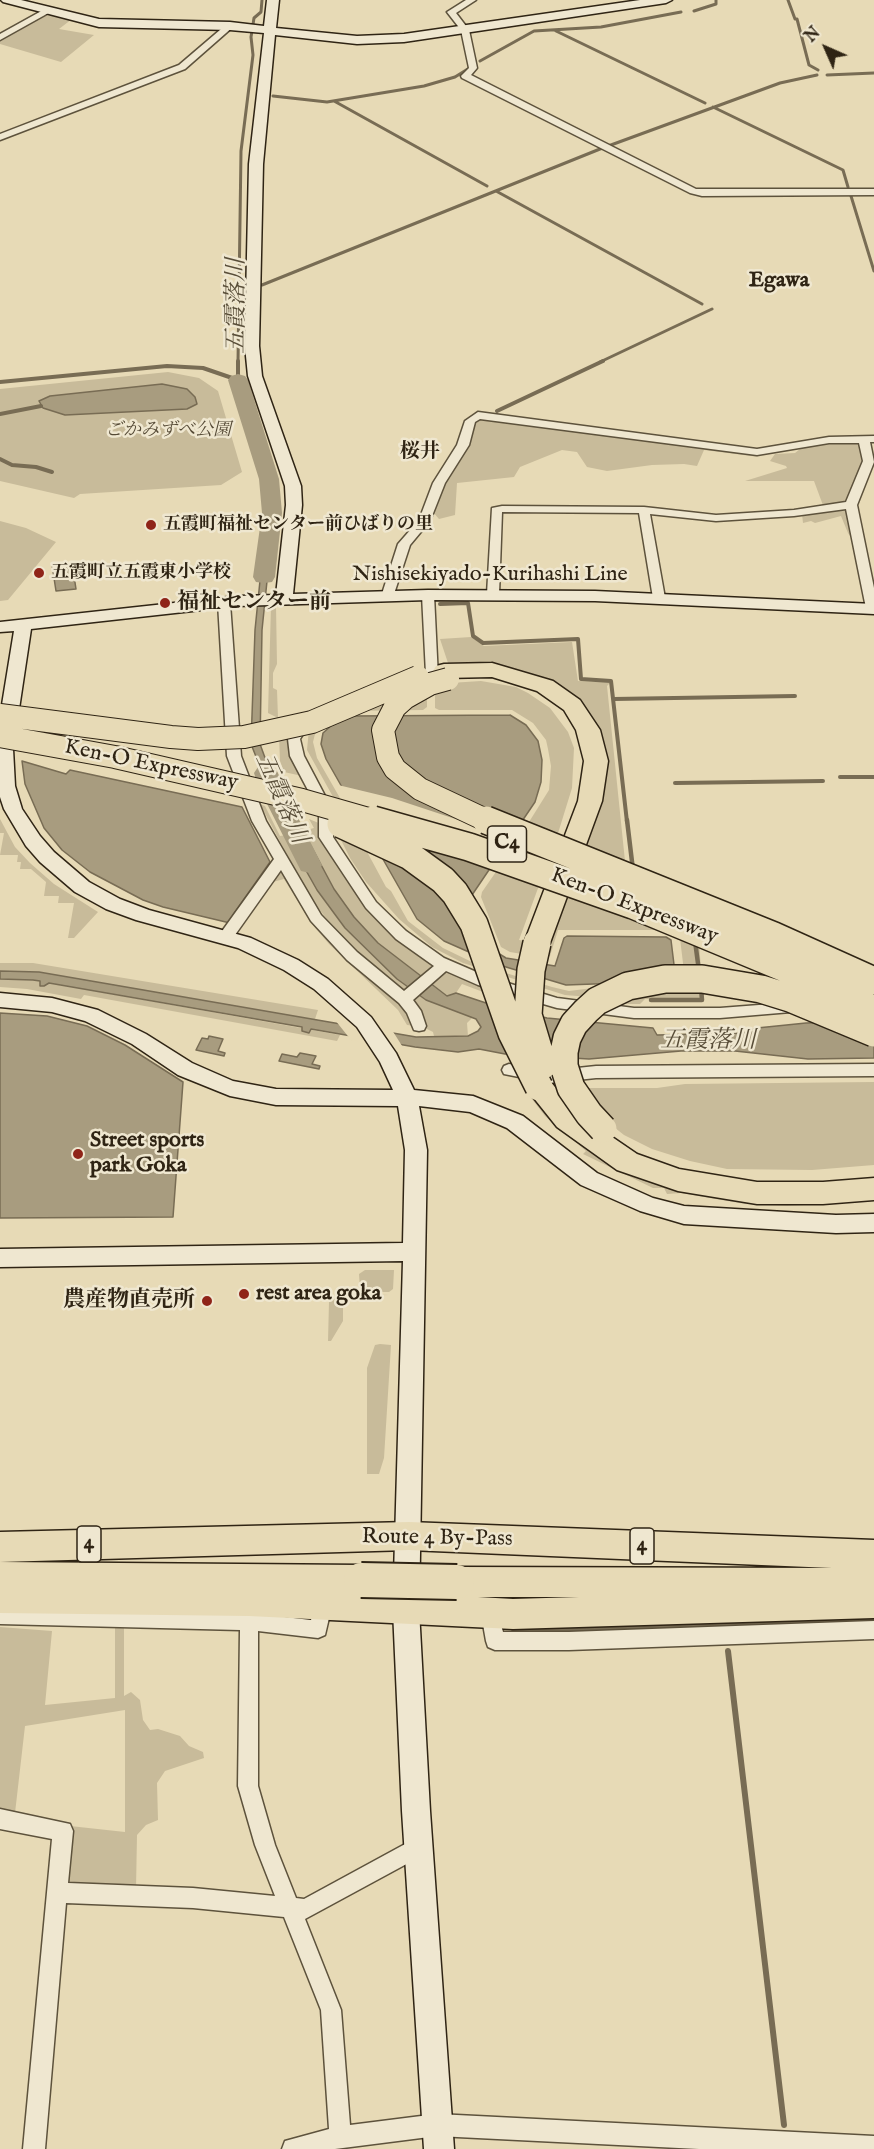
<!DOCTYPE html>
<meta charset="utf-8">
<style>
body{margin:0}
#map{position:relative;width:874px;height:2149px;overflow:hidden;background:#e7dab6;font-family:"IM FELL English",serif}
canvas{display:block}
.north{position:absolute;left:796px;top:18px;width:60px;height:60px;-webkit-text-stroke:4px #efe7d0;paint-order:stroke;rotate:315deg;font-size:16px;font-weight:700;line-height:24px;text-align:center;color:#2f2414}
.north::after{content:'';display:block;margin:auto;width:21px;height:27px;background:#2f2414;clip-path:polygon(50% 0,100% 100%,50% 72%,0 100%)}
</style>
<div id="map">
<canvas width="874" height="2149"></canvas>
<div class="north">N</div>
</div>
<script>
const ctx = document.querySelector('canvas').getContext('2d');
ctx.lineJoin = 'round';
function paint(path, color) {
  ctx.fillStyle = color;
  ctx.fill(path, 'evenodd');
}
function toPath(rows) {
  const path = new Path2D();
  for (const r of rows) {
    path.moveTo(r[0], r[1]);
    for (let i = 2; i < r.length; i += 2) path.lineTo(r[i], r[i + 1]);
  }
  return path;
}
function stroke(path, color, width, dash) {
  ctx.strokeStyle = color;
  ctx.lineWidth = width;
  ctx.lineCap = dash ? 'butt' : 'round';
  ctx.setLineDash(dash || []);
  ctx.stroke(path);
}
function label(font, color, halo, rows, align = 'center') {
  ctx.font = font + ' "IM FELL English","Noto Serif JP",serif';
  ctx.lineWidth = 5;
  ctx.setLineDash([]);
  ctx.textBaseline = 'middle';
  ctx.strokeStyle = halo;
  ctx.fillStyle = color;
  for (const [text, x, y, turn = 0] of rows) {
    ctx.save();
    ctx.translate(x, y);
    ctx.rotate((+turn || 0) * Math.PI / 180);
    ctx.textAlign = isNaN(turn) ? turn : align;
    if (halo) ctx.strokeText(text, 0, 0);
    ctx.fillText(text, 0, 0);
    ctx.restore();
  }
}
paint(toPath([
 [53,15,72,19,59,29,94,35,61,62,0,44,0,41,44,16],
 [168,372,199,378,218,391,242,472,221,485,80,494,74,498,0,481,0,389],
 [484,418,748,454,759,457,704,450,697,466,684,464,652,465,607,471,587,467,577,452,562,450,520,467,514,477,457,483,455,515,439,519,433,512,439,493,459,463,470,425],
 [831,441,856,441,863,445,866,458,848,501,842,504,824,508,814,481,745,481,787,468,786,466,770,461,775,454,795,453,800,449,797,448],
 [847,510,854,542,848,533,841,516,815,523,811,521,803,523,802,514],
 [0,521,26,528,56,542,8,600,0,601],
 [271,606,276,606,277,664,273,673,273,688,277,690,278,718,268,713],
 [471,637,484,646,572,642,578,681,611,682,607,686,626,871,680,893,699,941,703,999,645,999,640,1004,626,1004,590,997,565,995,463,963,432,947,399,919,366,882,350,858,338,834,337,804,307,750,309,729,324,712,384,684,399,681,427,682,427,707,423,710,348,711,316,730,313,742,317,758,352,819,351,822,386,887,391,891,408,921,443,948,476,964,552,987,569,991,601,987,686,988,679,930,558,930,550,956,546,958,510,952,501,947,481,897,482,892,500,866,541,880,519,940,544,944,592,813,600,777,599,752,587,717,572,698,552,684,527,673,500,666,478,664,449,666,440,639],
 [481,681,516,687,528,693,550,708,568,732,574,748,572,788,555,843,524,830,549,790,551,766,548,749,546,740,533,723,512,710,439,710,435,708,435,687,450,683],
 [294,732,302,776,284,772,280,761,279,736],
 [260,804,265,806,280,836,286,835,317,890,345,928,397,979,426,1000,473,1017,467,1023,468,1036,434,1036,433,1032,427,1029,422,1013,412,999,375,969,326,918,309,896],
 [0,819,15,847,30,863,54,884,98,912,74,938,68,938,74,903,58,903,59,896,44,896,46,882,31,869,20,869,21,862,17,862,18,855,0,855,4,833,0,833],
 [309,819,321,824,336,863,354,890,394,935,436,965,440,974,447,972,489,987,491,995,462,984,456,993,448,996,378,943,354,917,334,889,303,831,314,828],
 [282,870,303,903,403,1005,416,1026,407,1025,398,1010,329,944,312,924,284,879,269,883,278,871],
 [0,963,33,963,318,1010,315,1019,309,1019,39,972,0,971],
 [0,979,33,980,40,981,41,984,49,983,340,1035,337,1041,84,995,81,999,27,989,0,987],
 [874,1082,874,1165,812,1170,727,1169,690,1161,652,1149,624,1135,600,1116,580,1088,657,1088,685,1084],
 [530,1087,633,1172,874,1197,874,1201,787,1206,745,1204,681,1193,667,1194,664,1188,653,1188,583,1154,586,1151,545,1116,525,1090],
 [365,1270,394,1270,393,1289,389,1292,366,1292,360,1289,359,1274],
 [340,1295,364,1294,389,1295,343,1296,343,1321,331,1341,328,1341,329,1302],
 [380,1344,391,1345,384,1458,379,1474,367,1474,367,1368,375,1345],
 [0,1627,52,1631,45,1705,115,1698,115,1628,124,1628,124,1696,131,1692,140,1700,143,1720,150,1730,158,1729,180,1736,189,1746,203,1752,204,1758,165,1771,157,1783,158,1820,146,1825,137,1835,136,1889,65,1884,70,1826,125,1832,125,1710,25,1726,15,1813,0,1810]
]), '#c8bb9a');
const water = toPath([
 [162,384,187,389,195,397,197,404,187,409,65,415,43,408,39,401,50,396,162,384],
 [264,541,271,542,262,630,260,744,276,788,268,787,251,744,255,630,264,541],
 [72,563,76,589,56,591,52,565,72,563],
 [510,715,526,725,538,741,542,760,541,782,535,802,472,895,493,950,506,958,555,966,564,938,567,936,666,937,671,940,676,981,566,985,496,964,444,941,417,919,326,759,321,744,323,733,332,725,351,716,510,715],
 [22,761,66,774,70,770,242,807,270,862,233,915,230,923,163,907,143,900,90,872,62,850,44,828,25,784,22,761],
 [303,831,334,889,354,917,378,943,447,996,456,993,492,1005,547,1018,653,1028,657,1035,743,1033,757,1028,806,1023,874,1021,874,1058,808,1059,735,1051,681,1051,589,1059,505,1054,479,1049,458,1052,415,1047,311,1029,309,1033,302,1031,302,1027,49,983,44,986,40,986,40,981,33,980,0,979,0,971,39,972,416,1037,468,1036,478,1031,481,1027,476,1019,426,1000,397,979,345,928,317,890,286,835,303,831],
 [0,1013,47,1016,87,1026,125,1045,183,1082,173,1217,0,1218,0,1013],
 [209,1036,223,1039,218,1051,225,1053,224,1056,196,1050,202,1038,208,1039,209,1036],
 [300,1053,316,1056,312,1064,320,1066,319,1069,279,1061,282,1054,297,1057,300,1053]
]);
paint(water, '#a89c7f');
stroke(water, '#786c54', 1.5);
paint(toPath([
 [338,785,392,798,513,838,495,865,360,823],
 [335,1020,392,1030,404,1049,351,1040]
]), '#e7dab6');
stroke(toPath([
 [788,0,795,19,797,19,809,65,818,70],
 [694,11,716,4,716,0],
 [556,31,705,103],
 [480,61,534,31,601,27,681,12],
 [827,75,874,73],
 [273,96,327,102,424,86,455,77,471,67],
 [334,101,487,186],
 [713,107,843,170,848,187],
 [496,191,702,304],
 [851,196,874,271],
 [262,285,600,149,780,83,817,75],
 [238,362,241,151,253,55,251,37,254,18,261,12,262,0],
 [600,362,712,309]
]), '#786c54', 3);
stroke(toPath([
 [0,382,167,366,203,368,238,380,238,361],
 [497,411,603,361],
 [0,414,41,406],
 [0,459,12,465,36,467,52,472],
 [440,604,468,603,473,636,483,643,578,639,581,679,611,681,627,822],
 [614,699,795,696],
 [840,777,874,777],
 [675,783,823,781]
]), '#786c54', 4);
stroke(toPath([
 [627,820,633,870],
 [695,941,699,971],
 [651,1000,702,1000,701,988]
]), '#786c54', 4.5);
stroke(toPath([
 [514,1629,576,1630,721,1623,874,1621],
 [728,1651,784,2125]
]), '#786c54', 6);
paint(toPath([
 [238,374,245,376,248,380,279,479,282,513,275,577,272,582,264,583,256,582,253,577,262,513,259,479,228,380,231,376,238,374],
 [266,765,274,767,278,773,283,788,322,865,319,871,310,873,301,871,259,788,254,773,258,767,266,765]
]), '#a89c7f');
const street = toPath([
 [466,0,476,0,456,13,469,30,477,68,471,75,696,189,874,189,874,195,702,196,690,193,462,78,461,76,469,68,461,30,447,12,466,0],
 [45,9,52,11,0,40,0,34,45,9],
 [227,24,234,26,185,69,0,140,0,134,179,65,227,24],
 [478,412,757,449,829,437,874,436,874,442,870,442,874,462,857,505,874,588,874,611,866,608,846,509,794,516,716,521,650,514,665,598,659,602,653,598,639,513,502,512,499,594,493,598,489,597,487,594,492,508,502,506,644,507,716,515,794,510,846,502,863,461,859,443,829,443,757,455,480,419,475,422,469,445,445,483,430,521,410,545,393,597,391,600,383,600,381,597,398,544,419,520,433,483,457,445,465,421,478,412],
 [428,591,434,595,438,678,432,682,419,682,413,678,415,675,426,674,422,595,428,591],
 [224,599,230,603,241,756,266,821,321,915,357,952,404,991,434,966,396,939,366,908,319,837,319,811,290,756,288,739,301,717,306,716,312,720,300,739,304,756,333,811,333,837,376,902,406,931,444,958,488,977,557,998,634,1008,720,1008,798,1002,805,1007,803,1011,720,1018,634,1018,557,1008,478,985,446,971,413,1000,421,1011,426,1026,424,1030,419,1031,414,1030,407,1013,399,1003,347,960,311,921,281,870,230,942,220,942,218,938,220,934,274,859,252,821,227,756,218,603,224,599],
 [509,1064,549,1071,596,1066,874,1064,874,1076,596,1078,549,1083,504,1074,502,1070,504,1066,509,1064],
 [323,1597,329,1599,332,1605,325,1635,318,1638,258,1631,258,1786,275,1845,296,1898,304,1899,418,1837,425,1840,428,1847,425,1854,305,1919,341,2010,350,2125,437,2114,874,2136,874,2149,699,2149,437,2136,335,2149,282,2149,285,2141,329,2129,321,2010,284,1917,193,1908,66,1903,45,2149,23,2149,52,1839,0,1829,0,1809,70,1824,73,1831,68,1883,193,1888,275,1896,255,1845,238,1786,240,1630,0,1624,0,1608,249,1613,311,1620,317,1599,323,1597],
 [490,1605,496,1607,503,1632,569,1632,874,1621,874,1639,569,1650,495,1650,488,1647,486,1641,481,1613,484,1607,490,1605]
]);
const secondary = toPath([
 [1,0,21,0,99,19,230,22,264,26,267,0,279,0,276,28,357,36,404,34,640,0,672,0,666,3,404,42,357,44,275,35,263,164,259,346,262,376,301,486,302,505,293,594,428,590,595,591,874,604,874,614,595,601,428,600,238,606,31,629,13,749,15,786,22,809,40,836,54,852,89,882,120,899,149,910,251,938,298,960,328,979,371,1017,396,1053,414,1090,473,1096,523,1116,597,1173,653,1198,684,1206,836,1215,874,1214,874,1232,836,1233,684,1224,640,1211,581,1185,507,1128,470,1112,419,1106,427,1150,419,1610,430,1811,454,2149,424,2149,402,1811,393,1610,403,1261,0,1267,0,1249,403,1243,405,1150,398,1106,276,1105,230,1096,178,1075,132,1044,85,1021,52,1012,0,1007,0,993,52,998,98,1010,146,1034,192,1063,233,1081,276,1089,393,1090,380,1062,357,1027,314,989,284,970,238,948,136,920,106,909,75,892,40,862,26,846,4,809,0,797,0,717,14,631,0,632,0,622,238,596,276,595,286,505,285,486,248,376,245,346,249,164,264,33,230,30,99,27,3,2,1,0]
]);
const highway = toPath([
 [492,663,553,681,580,700,600,730,608,761,602,801,550,943,546,949,537,952,528,949,524,943,578,801,584,761,576,730,564,710,537,691,492,677,444,678,436,676,433,671,436,666,444,664,492,663],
 [539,1077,549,1080,577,1113,637,1154,679,1169,757,1182,823,1182,874,1178,874,1200,823,1204,757,1204,678,1191,617,1170,557,1127,525,1087,529,1080,539,1077],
 [409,1522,874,1540,874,1618,513,1629,249,1616,0,1613,0,1562,361,1565,373,1569,377,1580,373,1591,369,1592,454,1596,445,1593,441,1582,445,1571,457,1567,832,1568,409,1550,0,1562,0,1532,409,1522],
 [478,1597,579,1597,513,1599,478,1597]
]);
stroke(street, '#5d523c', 3);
stroke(secondary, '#2f2414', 3);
stroke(highway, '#2f2414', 3);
paint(street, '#efe7d0');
paint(secondary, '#efe7d0');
paint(highway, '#e7dab6');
const highwayBridgeFar2 = toPath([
 [448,679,430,684,405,698,395,707,383,730,388,757,395,769,420,789,490,822],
 [0,715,171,737,198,739,244,737,312,722,418,677],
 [0,736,115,757,302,800,379,822]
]);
const highwayBridgeFar1 = toPath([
 [373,820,469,847,633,905,792,971,874,1010],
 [486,820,774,936,874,981],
 [341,824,410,856,443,880,455,893,474,924,512,1033,539,1087],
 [537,943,531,970,528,1015,543,1065],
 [603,1129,589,1114,571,1088,564,1066,564,1052,567,1038,574,1024,586,1011,597,1001,628,986,665,979,702,979,761,989,790,998,874,1033]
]);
const highwayBridge = toPath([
 [361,1580,457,1582]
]);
stroke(highwayBridgeFar2, '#2f2414', 24, []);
stroke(highwayBridgeFar1, '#2f2414', 30, []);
stroke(highwayBridge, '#2f2414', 38, []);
stroke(highwayBridgeFar2, '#e7dab6', 22);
stroke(highwayBridgeFar1, '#e7dab6', 27);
stroke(highwayBridge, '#e7dab6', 34);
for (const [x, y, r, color] of [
 [151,525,6,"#8f2418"],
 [39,573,6,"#8f2418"],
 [165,603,6,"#8f2418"],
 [78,1154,6,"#8f2418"],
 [244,1294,6,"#8f2418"],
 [207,1301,6,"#8f2418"]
]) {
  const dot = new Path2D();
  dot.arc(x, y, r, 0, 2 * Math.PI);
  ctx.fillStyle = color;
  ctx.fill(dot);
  stroke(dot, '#efe7d0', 2);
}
label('italic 18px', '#554a36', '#efe7d0', [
 ["ごかみずべ公園",168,431]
]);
label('bold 18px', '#2f2414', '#efe7d0', [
 ["五霞町福祉センター前ひばりの里",163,525],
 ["五霞町立五霞東小学校",51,573]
], 'left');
label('bold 20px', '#2f2414', '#efe7d0', [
 ["桜井",420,453]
]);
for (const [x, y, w] of [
 [507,844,39],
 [89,1544,24],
 [642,1546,24]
]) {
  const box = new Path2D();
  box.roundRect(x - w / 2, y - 18, w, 36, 4.5);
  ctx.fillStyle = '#efe7d0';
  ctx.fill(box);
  stroke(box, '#2f2414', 1.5);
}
label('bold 21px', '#2f2414', null, [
 ["C4",507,844],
 ["4",89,1544],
 ["4",642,1546]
]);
label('bold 22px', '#2f2414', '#efe7d0', [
 ["Egawa",779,281]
]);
label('22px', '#2f2414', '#efe7d0', [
 ["Nishisekiyado-Kurihashi Line",490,575],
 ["Ken-O Expressway",151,766,12],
 ["Ken-O Expressway",634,907,21],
 ["Route 4 By-Pass",437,1539,1]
]);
label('bold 22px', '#2f2414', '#efe7d0', [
 ["福祉センター前",177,603],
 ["Street sports",90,1141],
 ["park Goka",90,1166],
 ["rest area goka",256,1294],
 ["農産物直売所",195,1301,"right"]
], 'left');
label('italic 24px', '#594e39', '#efe7d0', [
 ["五霞落川",238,306,-90],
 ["五霞落川",280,799,66],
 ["五霞落川",708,1042]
]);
</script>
